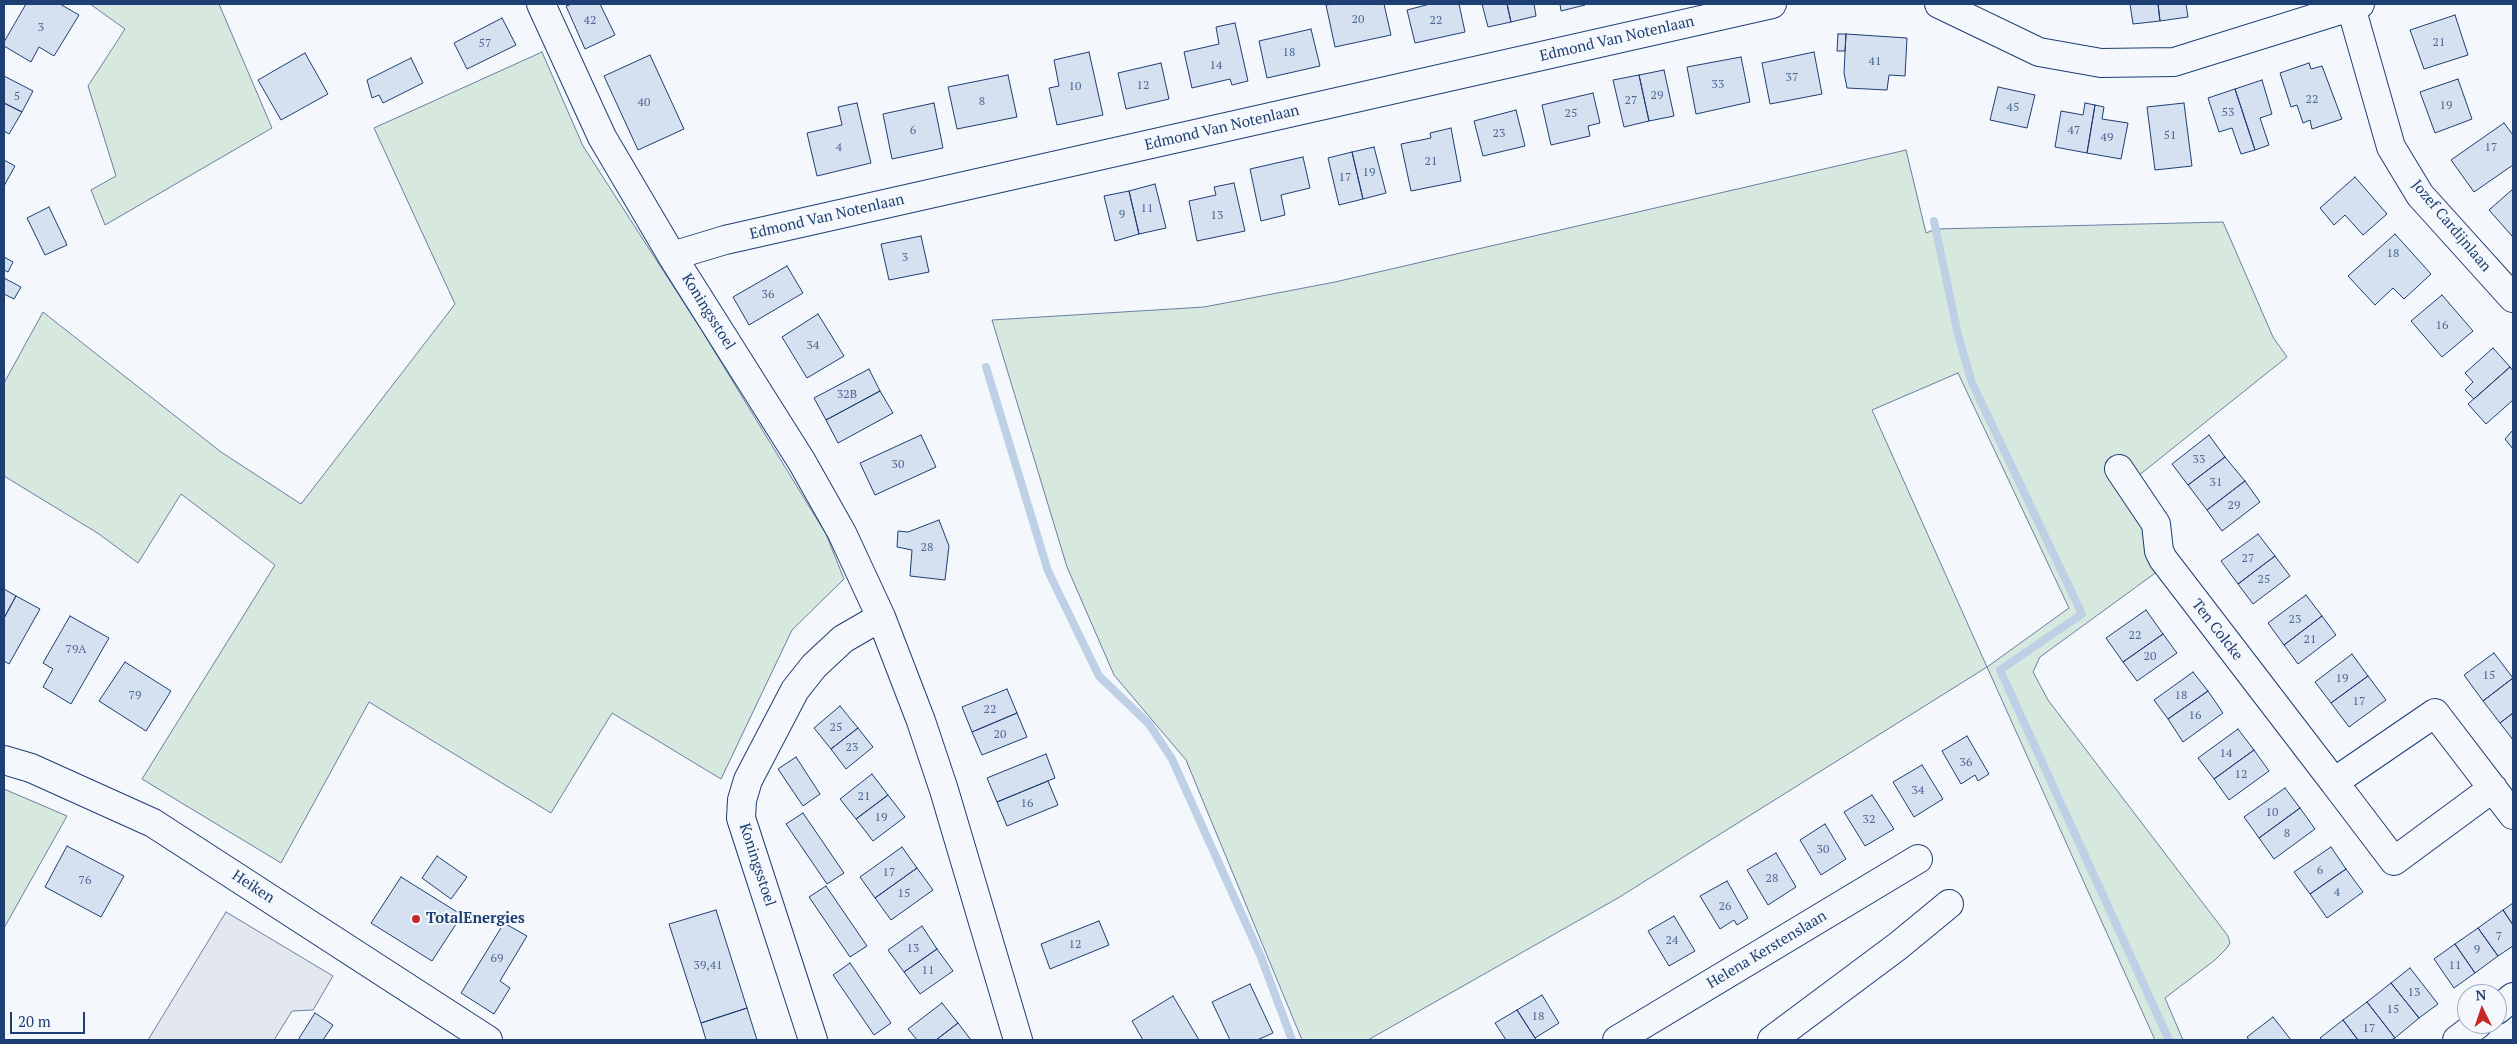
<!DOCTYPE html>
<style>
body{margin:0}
#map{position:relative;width:2517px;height:1044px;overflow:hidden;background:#f4f7fb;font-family:"PT Serif",serif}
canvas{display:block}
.frame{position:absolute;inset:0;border:5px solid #1d3f73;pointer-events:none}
.north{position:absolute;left:2457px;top:984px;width:50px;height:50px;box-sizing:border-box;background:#f4f7fb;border:1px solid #9eadc5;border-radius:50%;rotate:356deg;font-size:14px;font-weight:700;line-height:20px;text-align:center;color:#1d3f73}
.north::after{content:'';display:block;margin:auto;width:18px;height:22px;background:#c62828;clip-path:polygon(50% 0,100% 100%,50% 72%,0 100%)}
.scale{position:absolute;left:10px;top:1012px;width:75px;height:22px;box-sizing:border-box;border:2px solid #1d3f73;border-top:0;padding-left:6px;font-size:15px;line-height:18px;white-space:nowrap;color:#1d3f73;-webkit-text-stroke:4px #f4f7fb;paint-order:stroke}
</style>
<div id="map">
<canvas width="2517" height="1044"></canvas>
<div class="frame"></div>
<div class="north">N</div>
<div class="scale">20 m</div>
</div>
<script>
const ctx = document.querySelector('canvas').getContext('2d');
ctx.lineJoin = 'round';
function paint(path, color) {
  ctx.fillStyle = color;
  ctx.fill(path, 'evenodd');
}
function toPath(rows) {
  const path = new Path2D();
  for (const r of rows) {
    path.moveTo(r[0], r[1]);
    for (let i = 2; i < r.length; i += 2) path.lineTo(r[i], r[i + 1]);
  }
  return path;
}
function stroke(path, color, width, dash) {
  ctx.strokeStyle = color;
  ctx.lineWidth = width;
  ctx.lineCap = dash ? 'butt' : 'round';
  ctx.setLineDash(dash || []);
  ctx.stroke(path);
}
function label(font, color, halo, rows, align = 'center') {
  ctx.font = font + ' "PT Serif",serif';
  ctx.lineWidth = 4;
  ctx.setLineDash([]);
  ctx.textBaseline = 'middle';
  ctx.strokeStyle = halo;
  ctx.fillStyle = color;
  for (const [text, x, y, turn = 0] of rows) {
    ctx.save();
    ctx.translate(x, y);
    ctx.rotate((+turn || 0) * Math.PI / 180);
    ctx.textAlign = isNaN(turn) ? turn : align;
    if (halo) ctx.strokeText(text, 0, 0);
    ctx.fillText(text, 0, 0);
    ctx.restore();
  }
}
const green = toPath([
 [90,4,219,4,272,128,105,225,91,190,116,176,88,86,125,29,90,4],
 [542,52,583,146,702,331,826,534,844,579,792,630,721,779,612,713,551,813,369,702,281,863,142,779,275,565,181,494,138,563,99,534,4,476,4,383,43,312,221,452,301,504,455,304,374,128,542,52],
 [1906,150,1926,233,1936,229,2223,222,2273,337,2287,357,2138,476,2139,514,2158,571,2040,657,2033,672,2048,700,2228,936,2230,943,2227,948,2215,960,2165,998,2183,1040,2155,1040,1987,667,1618,898,1368,1040,1302,1040,1186,760,1114,675,1067,567,992,320,1204,307,1335,282,1906,150],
 [1958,373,2069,608,1987,667,1872,410,1958,373],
 [4,789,67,816,4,928,4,789]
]);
paint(green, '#d7e8df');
stroke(green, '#687fa3', 1);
const parking = toPath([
 [226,912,333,976,313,1010,292,1011,274,1040,148,1040,226,912]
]);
paint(parking, '#e3e8f0');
stroke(parking, '#687fa3', 1);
stroke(toPath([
 [1934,221,1958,335,1972,383,2082,614,2000,670,2169,1040],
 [986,367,1048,571,1099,676,1149,724,1172,759,1261,957,1292,1040]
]), '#bed0e5', 8);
const building = toPath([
 [26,4,60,4,79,15,54,56,39,47,31,62,4,46,4,42,26,4],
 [572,4,600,4,615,35,585,49,566,6,572,4],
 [1334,4,1384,4,1391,35,1335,47,1326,5,1334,4],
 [1430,4,1459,4,1465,32,1415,43,1407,10,1430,4],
 [1482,4,1507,4,1511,22,1488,27,1482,4],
 [1507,4,1534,4,1536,16,1511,22,1507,4],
 [1560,4,1585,4,1585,5,1561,11,1560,4],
 [2130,4,2158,4,2160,21,2133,24,2130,4],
 [2158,4,2186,4,2188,17,2160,21,2158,4],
 [2455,15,2468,55,2424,69,2410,30,2455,15],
 [502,18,516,45,467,69,454,43,502,18],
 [1235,23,1248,81,1232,85,1230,79,1192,88,1184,52,1219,44,1216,27,1235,23],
 [1311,29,1320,66,1267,78,1259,41,1311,29],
 [1838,34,1846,34,1845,51,1837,51,1838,34],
 [1846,34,1907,38,1905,76,1889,75,1887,90,1847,88,1844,73,1846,34],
 [1089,52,1103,115,1057,125,1049,88,1059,86,1054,60,1089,52],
 [1814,52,1822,94,1770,104,1762,63,1814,52],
 [305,53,328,94,281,120,258,80,305,53],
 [650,55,684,129,638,150,604,76,650,55],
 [1741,57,1750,102,1696,114,1687,67,1741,57],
 [411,58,423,83,383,103,379,95,372,98,367,80,411,58],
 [1161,63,1169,99,1126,109,1118,73,1161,63],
 [2309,63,2311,69,2322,66,2342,119,2312,129,2310,120,2303,123,2297,105,2291,107,2280,73,2309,63],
 [1664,70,1674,116,1649,121,1639,75,1664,70],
 [1008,75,1017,117,957,129,948,87,1008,75],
 [1639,75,1649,121,1624,127,1613,80,1639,75],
 [4,76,33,91,22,112,4,103,4,76],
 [2458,79,2472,119,2435,133,2420,92,2458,79],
 [2262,80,2272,114,2260,118,2269,145,2255,150,2235,89,2262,80],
 [1998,87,2035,95,2027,128,1990,120,1998,87],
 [2235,89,2255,150,2241,154,2232,128,2219,132,2208,98,2235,89],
 [1593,93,1600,123,1588,126,1590,136,1551,145,1542,105,1593,93],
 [4,103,22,112,9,134,4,131,4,103],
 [857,103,871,163,817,176,807,133,842,125,838,107,857,103],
 [934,103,943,148,892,159,883,114,934,103],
 [2085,103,2095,105,2087,153,2055,147,2061,111,2083,115,2085,103],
 [2184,103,2192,166,2155,170,2147,107,2184,103],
 [2095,105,2104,107,2102,119,2128,123,2121,159,2087,153,2095,105],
 [1516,110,1525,146,1483,156,1474,121,1516,110],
 [2504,123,2513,135,2513,165,2474,192,2451,160,2504,123],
 [1451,128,1461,181,1411,191,1401,144,1431,138,1430,133,1451,128],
 [1374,147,1386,193,1363,199,1352,152,1374,147],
 [1352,152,1363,199,1339,205,1328,158,1352,152],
 [1303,157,1310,188,1281,195,1285,215,1261,221,1250,169,1303,157],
 [4,160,15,166,4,186,4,160],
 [2355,177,2387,214,2363,235,2345,215,2334,225,2320,208,2355,177],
 [1234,183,1245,231,1197,241,1189,201,1216,195,1214,187,1234,183],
 [1155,184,1166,228,1139,234,1129,191,1155,184],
 [2513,189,2513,235,2512,236,2489,210,2513,189],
 [1129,191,1139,234,1115,241,1104,196,1129,191],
 [49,207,67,245,45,255,27,218,49,207],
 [2395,234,2431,274,2404,299,2393,288,2375,305,2348,276,2395,234],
 [921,236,929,272,889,280,881,244,921,236],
 [4,257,13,262,8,272,4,270,4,257],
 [787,266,803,293,749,325,733,297,787,266],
 [4,278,21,287,14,299,4,294,4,278],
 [2442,295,2473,331,2442,357,2411,321,2442,295],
 [818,314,844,356,807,378,782,337,818,314],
 [2493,348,2510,367,2474,399,2465,390,2473,382,2465,373,2493,348],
 [2510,367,2513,371,2513,400,2486,424,2468,404,2510,367],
 [869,369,880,391,826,420,814,398,869,369],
 [880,391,893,413,838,443,826,420,880,391],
 [2513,430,2513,449,2505,439,2513,430],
 [921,435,936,467,875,495,860,463,921,435],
 [2209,435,2225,457,2188,485,2172,464,2209,435],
 [2225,457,2245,481,2207,510,2188,485,2225,457],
 [2245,481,2260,502,2222,531,2207,510,2245,481],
 [939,520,949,546,945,580,910,576,912,550,897,547,898,531,908,532,939,520],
 [2258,534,2275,556,2238,584,2221,561,2258,534],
 [2275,556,2290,576,2253,604,2238,584,2275,556],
 [4,589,16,596,4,618,4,589],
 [2306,595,2322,616,2284,645,2268,623,2306,595],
 [16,596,40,609,9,664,4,661,4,618,16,596],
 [2146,610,2163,634,2123,662,2106,638,2146,610],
 [70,616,109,638,71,704,43,687,53,669,43,663,70,616],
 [2322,616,2336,635,2298,664,2284,645,2322,616],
 [2163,634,2177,653,2137,681,2123,662,2163,634],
 [2494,653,2513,678,2483,701,2464,675,2494,653],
 [2352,654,2368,676,2331,703,2315,682,2352,654],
 [125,662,171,691,146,731,99,701,125,662],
 [2193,672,2208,691,2168,719,2154,700,2193,672],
 [2368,676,2386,700,2349,727,2331,703,2368,676],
 [2513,678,2513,713,2500,723,2483,701,2513,678],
 [1007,689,1017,713,972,732,962,707,1007,689],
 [2208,691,2223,713,2183,742,2168,719,2208,691],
 [840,706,858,728,831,749,814,728,840,706],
 [1017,713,1027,737,982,755,972,732,1017,713],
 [2513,713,2513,740,2500,723,2513,713],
 [858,728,873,747,846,769,831,749,858,728],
 [2238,729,2254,750,2214,779,2198,758,2238,729],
 [1967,736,1989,774,1978,781,1975,775,1961,784,1942,751,1967,736],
 [2254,750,2269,771,2229,800,2214,779,2254,750],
 [1046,754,1055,778,997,802,987,778,1046,754],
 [796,757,820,794,803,806,778,769,796,757],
 [1922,765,1943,799,1914,817,1893,782,1922,765],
 [872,774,888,795,856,819,840,799,872,774],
 [1048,781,1058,805,1007,826,997,802,1048,781],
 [2285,788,2300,808,2259,838,2244,817,2285,788],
 [888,795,905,817,873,841,856,819,888,795],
 [1872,795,1894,829,1865,846,1844,812,1872,795],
 [2300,808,2315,829,2274,859,2259,838,2300,808],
 [803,813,844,873,827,884,786,824,803,813],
 [1825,824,1846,859,1821,875,1800,840,1825,824],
 [67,846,124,876,101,917,45,887,67,846],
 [902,847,917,868,875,898,860,877,902,847],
 [2331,847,2346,869,2310,894,2294,872,2331,847],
 [1776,853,1796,887,1768,905,1747,870,1776,853],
 [437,856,467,877,451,899,422,878,437,856],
 [917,868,933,890,891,920,875,898,917,868],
 [2346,869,2363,892,2327,918,2310,894,2346,869],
 [401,877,462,915,432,961,371,923,401,877],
 [1727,881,1748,918,1737,925,1734,920,1720,929,1700,896,1727,881],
 [826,886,867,946,850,957,809,897,826,886],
 [2513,903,2513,925,2503,910,2513,903],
 [716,910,747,1008,701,1023,669,924,716,910],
 [2503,910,2513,925,2513,946,2498,956,2478,928,2503,910],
 [1674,916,1695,951,1669,966,1648,931,1674,916],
 [1099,921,1109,945,1050,969,1041,944,1099,921],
 [504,923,527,936,500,981,510,988,494,1014,461,993,504,923],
 [922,926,937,949,904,972,888,950,922,926],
 [2478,928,2498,956,2475,973,2455,944,2478,928],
 [2455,944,2475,973,2454,988,2434,959,2455,944],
 [937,949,953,971,920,994,904,972,937,949],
 [850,963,891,1023,874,1035,833,975,850,963],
 [2410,968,2438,1004,2419,1018,2391,983,2410,968],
 [2391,983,2419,1018,2395,1038,2367,1002,2391,983],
 [1250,984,1273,1033,1257,1040,1230,1040,1212,1002,1250,984],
 [1542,995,1559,1023,1535,1038,1517,1010,1542,995],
 [1173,996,1199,1040,1143,1040,1132,1021,1173,996],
 [2367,1002,2395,1038,2391,1040,2358,1040,2343,1020,2367,1002],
 [942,1003,958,1023,936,1040,917,1040,908,1029,942,1003],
 [747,1008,757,1040,706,1040,701,1023,747,1008],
 [1517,1010,1535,1038,1537,1040,1506,1040,1495,1023,1517,1010],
 [315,1013,333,1025,323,1040,298,1040,315,1013],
 [2273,1017,2291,1040,2249,1040,2247,1037,2273,1017],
 [2343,1020,2358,1040,2322,1040,2320,1038,2343,1020],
 [958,1023,971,1040,936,1040,958,1023]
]);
paint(building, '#d5e0f0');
stroke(building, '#1d3f73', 1);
const minor = toPath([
 [541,4,602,137,672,256,802,462,842,533,881,617,921,721,944,790,1018,1040],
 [1939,4,2039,52,2101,63,2174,62,2360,4],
 [2351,7,2391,147,2420,195,2513,298],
 [672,256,725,240,1772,4],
 [2119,469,2156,524,2159,551,2163,559,2334,782,2435,713,2513,815],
 [2334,782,2394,861,2493,788],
 [2497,1010,2513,997],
 [813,1040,741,818,742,800,748,780,795,690,814,666,843,639,881,617],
 [1617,1040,1918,859],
 [1772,1040,1898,946,1949,904],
 [2457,1040,2478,1024]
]);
const major = toPath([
 [4,760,31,768,153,823,488,1040]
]);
stroke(minor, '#1d3f73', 30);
stroke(major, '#1d3f73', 30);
stroke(minor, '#f4f7fb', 28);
stroke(major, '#f4f7fb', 28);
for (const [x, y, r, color] of [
 [416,919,5,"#c62828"]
]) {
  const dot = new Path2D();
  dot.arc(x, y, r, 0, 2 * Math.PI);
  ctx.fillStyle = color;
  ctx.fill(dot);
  stroke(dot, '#f4f7fb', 2);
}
label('12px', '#4b6792', null, [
 ["20",1358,20],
 ["42",590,21],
 ["22",1436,21],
 ["3",41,28],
 ["21",2439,43],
 ["57",485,44],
 ["18",1289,53],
 ["41",1875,62],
 ["14",1216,66],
 ["37",1792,78],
 ["33",1718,85],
 ["12",1143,86],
 ["10",1075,87],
 ["29",1657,96],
 ["5",17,97],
 ["22",2312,100],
 ["27",1631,101],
 ["8",982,102],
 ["40",644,103],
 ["19",2446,106],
 ["45",2013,108],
 ["53",2228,113],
 ["25",1571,114],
 ["6",913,131],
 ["47",2074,131],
 ["23",1499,134],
 ["51",2170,136],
 ["49",2107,138],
 ["4",839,148],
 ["17",2491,148],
 ["21",1431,162],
 ["19",1369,173],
 ["17",1345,178],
 ["11",1147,209],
 ["9",1122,215],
 ["13",1217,216],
 ["18",2393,254],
 ["3",905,258],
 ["36",768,295],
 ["16",2442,326],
 ["34",813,346],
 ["32B",847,395],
 ["33",2199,460],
 ["30",898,465],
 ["31",2216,483],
 ["29",2234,506],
 ["28",927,548],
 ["27",2248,559],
 ["25",2264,580],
 ["23",2295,620],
 ["22",2135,636],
 ["21",2310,640],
 ["79A",76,650],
 ["20",2150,657],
 ["15",2489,676],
 ["19",2342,679],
 ["79",135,696],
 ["18",2181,696],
 ["17",2359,702],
 ["22",990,710],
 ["16",2195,716],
 ["25",836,728],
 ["20",1000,735],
 ["23",852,748],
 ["14",2226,754],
 ["36",1966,763],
 ["12",2241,775],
 ["34",1918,791],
 ["21",864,797],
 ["16",1027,804],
 ["10",2272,813],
 ["19",881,818],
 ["32",1869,820],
 ["8",2287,834],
 ["30",1823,850],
 ["6",2320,871],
 ["17",889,873],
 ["28",1772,879],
 ["76",85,881],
 ["4",2337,893],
 ["15",904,894],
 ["26",1725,907],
 ["7",2499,937],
 ["24",1672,941],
 ["12",1075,945],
 ["13",913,949],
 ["9",2477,950],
 ["69",497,959],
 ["39,41",708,966],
 ["11",2455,966],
 ["11",928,971],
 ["13",2414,993],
 ["15",2393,1010],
 ["18",1538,1017],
 ["17",2369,1029]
]);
label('15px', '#1d3f73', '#f4f7fb', [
 ["Edmond Van Notenlaan",1617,39,-13],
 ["Edmond Van Notenlaan",1222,128,-13],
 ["Edmond Van Notenlaan",827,217,-13],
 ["Jozef Cardijnlaan",2451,226,50],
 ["Koningsstoel",708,312,58],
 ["Ten Colcke",2217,630,52],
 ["Koningsstoel",757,865,72],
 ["Heiken",253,887,33],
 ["Helena Kerstenslaan",1767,950,-31]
]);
label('bold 15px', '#1d3f73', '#f4f7fb', [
 ["TotalEnergies",426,919]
], 'left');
</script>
